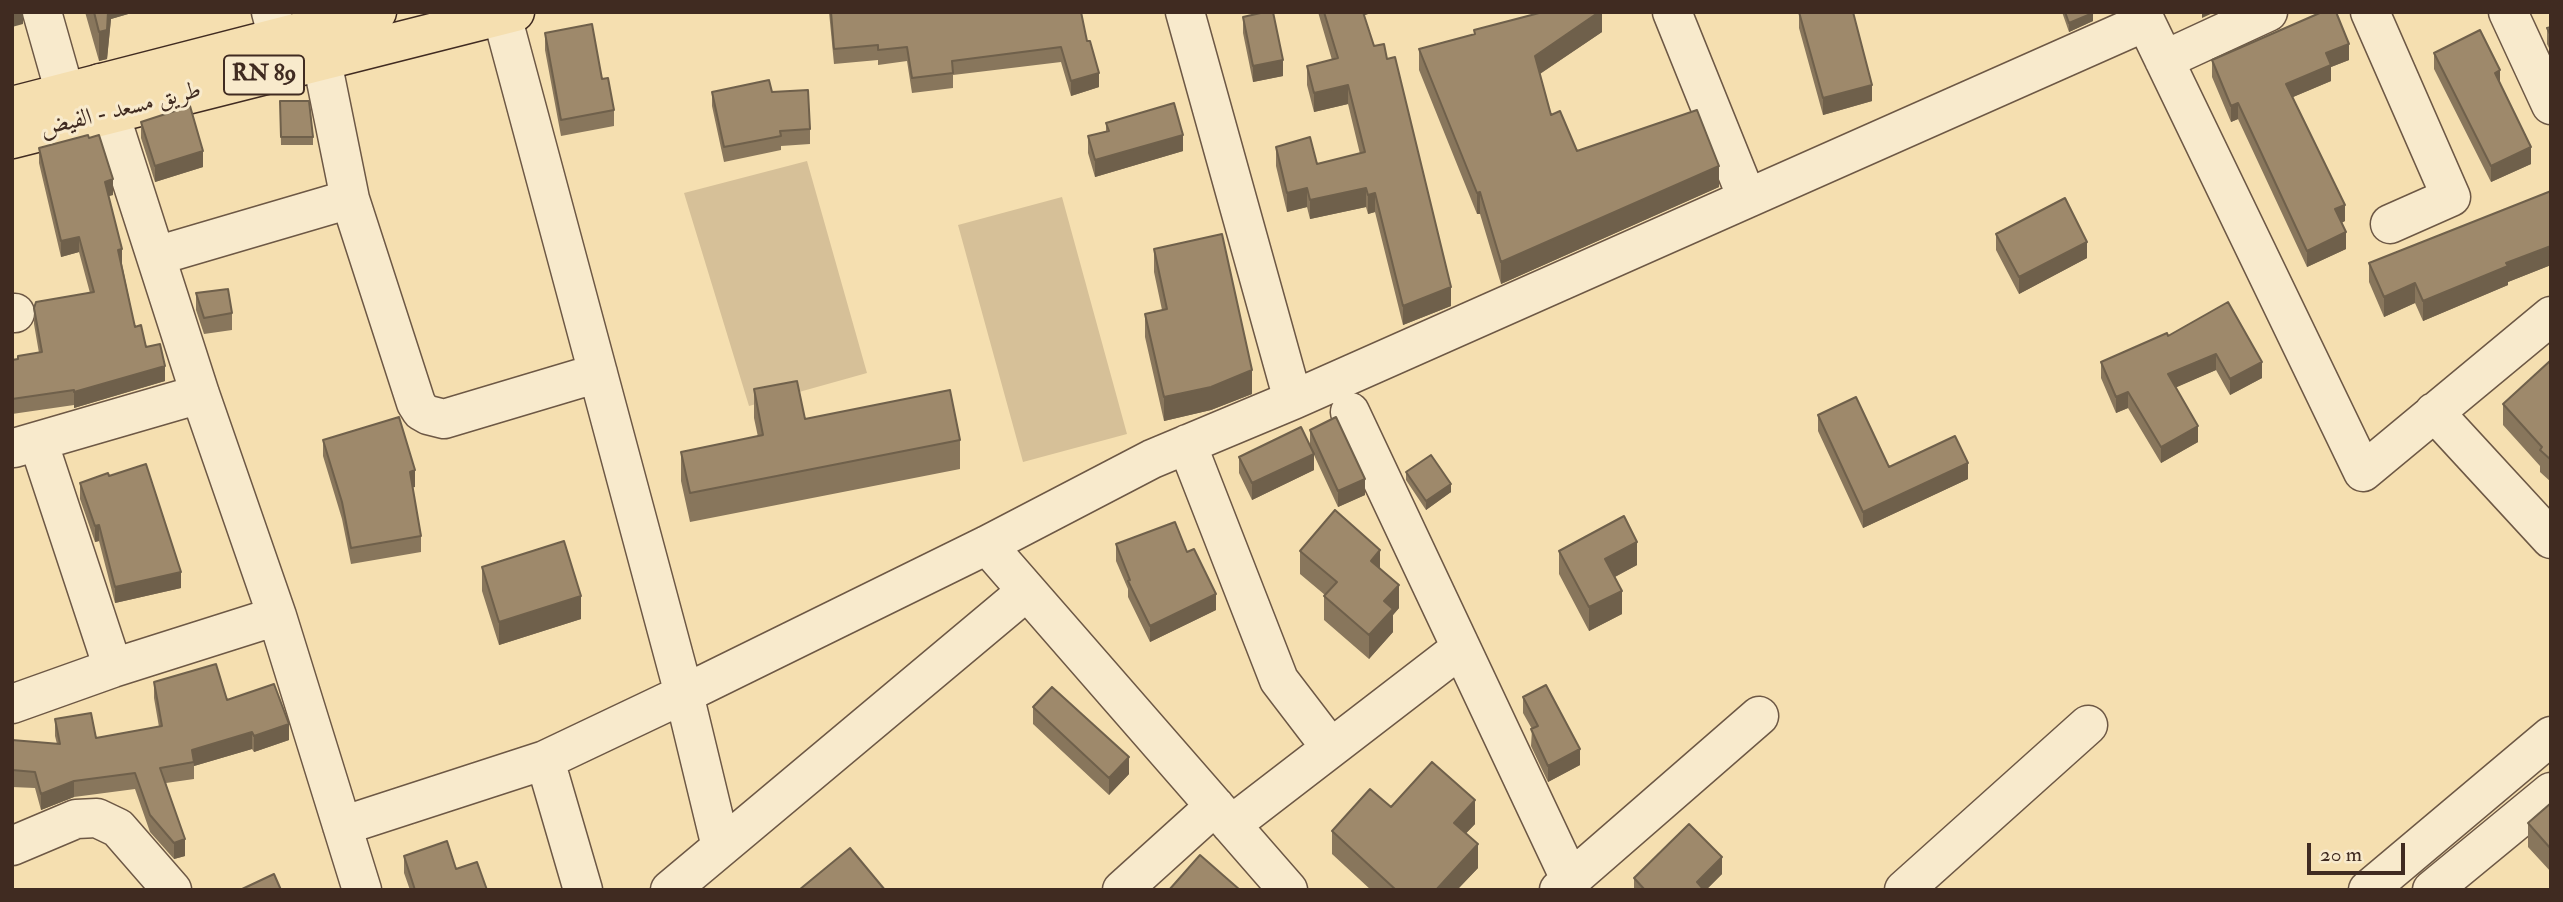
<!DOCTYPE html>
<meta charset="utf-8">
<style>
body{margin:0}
#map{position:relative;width:2563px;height:902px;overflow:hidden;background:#f5dfb0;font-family:"IM FELL Double Pica",serif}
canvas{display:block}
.frame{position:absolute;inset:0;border:14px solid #402b21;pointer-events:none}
.scale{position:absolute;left:2307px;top:843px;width:98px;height:32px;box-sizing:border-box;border:4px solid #402b21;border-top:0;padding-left:9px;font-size:21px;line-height:24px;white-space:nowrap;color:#402b21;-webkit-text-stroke:5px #f8eacc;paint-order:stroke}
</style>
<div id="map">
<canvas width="2563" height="902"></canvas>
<div class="frame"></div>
<div class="scale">20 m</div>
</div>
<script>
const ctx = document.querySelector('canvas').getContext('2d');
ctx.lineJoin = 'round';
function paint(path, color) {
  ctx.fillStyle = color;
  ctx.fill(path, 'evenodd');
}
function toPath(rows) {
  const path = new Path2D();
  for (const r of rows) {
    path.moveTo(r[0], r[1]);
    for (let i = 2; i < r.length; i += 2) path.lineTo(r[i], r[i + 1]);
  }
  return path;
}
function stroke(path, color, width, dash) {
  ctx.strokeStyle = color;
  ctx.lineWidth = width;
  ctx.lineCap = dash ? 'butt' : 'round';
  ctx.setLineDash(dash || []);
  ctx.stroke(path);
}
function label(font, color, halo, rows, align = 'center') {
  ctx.font = font + ' "IM FELL Double Pica",Amiri,serif';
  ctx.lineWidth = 6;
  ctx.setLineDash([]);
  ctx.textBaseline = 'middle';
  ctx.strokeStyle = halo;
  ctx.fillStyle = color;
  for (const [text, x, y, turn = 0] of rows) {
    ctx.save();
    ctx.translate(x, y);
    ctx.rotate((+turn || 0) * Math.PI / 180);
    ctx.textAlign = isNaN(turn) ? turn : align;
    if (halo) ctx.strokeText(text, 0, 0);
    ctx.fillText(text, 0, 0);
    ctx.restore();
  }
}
paint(toPath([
 [807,161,867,373,749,406,684,193],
 [1062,197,1127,434,1023,462,958,225]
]), '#d6c098');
const minor = toPath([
 [42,12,65,93],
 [271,12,278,38],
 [501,12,684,694,987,545,1152,459,1293,400,2145,22],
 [1185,12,1293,400],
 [1672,12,1747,198],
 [2141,12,2363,472,2551,316],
 [2370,12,2451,197,2390,224],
 [2508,12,2551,105],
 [2164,60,2268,12],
 [322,61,350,199],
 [100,83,200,394,277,616,362,890],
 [156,256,350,199,416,403,421,411,428,415,444,419,598,373],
 [12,313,15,313],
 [1350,412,1570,879],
 [2434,412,2551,539],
 [38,441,113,668],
 [1187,444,1279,680,1331,748],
 [14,448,200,394],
 [987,545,1288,890],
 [12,704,113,668,277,616],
 [1231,825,1461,648],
 [342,826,545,760],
 [12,846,76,819,97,818,118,828,172,890],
 [583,890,545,760,684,694,721,847],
 [670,890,1027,591],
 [1122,890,1215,806],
 [1559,890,1759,716],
 [1904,890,2088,725],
 [2368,890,2551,736],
 [2432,890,2551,792]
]);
const major = toPath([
 [12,106,377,12],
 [12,139,515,12]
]);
stroke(minor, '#6d5845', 41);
stroke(major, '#402b21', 41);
stroke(minor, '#f8eacc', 38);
stroke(major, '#f5dfb0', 38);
paint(toPath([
 [85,12,135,12,111,19,107,59,99,61],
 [829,12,1081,12,1087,41,1099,87,1071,96,1061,62,953,75,953,88,912,93,907,61,878,65,878,60,834,64],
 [1318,12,1375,12,1364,15,1451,306,1403,325,1375,212,1368,214,1366,207,1310,219,1307,207,1287,212,1276,166,1276,147,1317,164,1360,154,1348,104,1314,112,1307,85,1307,66,1332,60],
 [1602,12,1602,32,1540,74,1551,115,1577,151,1719,187,1501,284,1480,214,1477,214,1419,70,1419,49,1474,35,1474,30],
 [1799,12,1872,101,1823,115,1799,28],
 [2062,12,2093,12,2093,21,2069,32],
 [1243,17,1283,76,1253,82,1243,33],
 [2551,27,2551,52,2547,44,2547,28],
 [545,33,602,79,614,110,614,126,561,136,545,50],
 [2434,53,2500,83,2531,164,2491,182,2434,69],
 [2212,60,2349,60,2331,67,2331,81,2293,97,2345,221,2341,223,2346,249,2307,267,2238,119,2231,122,2212,77],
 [712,92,772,92,810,129,810,144,781,146,781,150,724,162,712,106],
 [280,101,313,137,313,145,281,145],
 [141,122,203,167,155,182,141,138],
 [1106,123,1183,151,1095,177,1088,153,1088,136,1106,131],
 [39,148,113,195,108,196,135,327,165,381,74,408,74,405,12,414,12,360,39,353,34,324,34,308,90,293,79,252,61,257,39,163],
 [2551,191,2551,265,2508,282,2508,285,2423,321,2415,303,2384,317,2369,282,2369,263],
 [1996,234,2087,258,2019,294,1996,250],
 [1154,249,1252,394,1211,410,1164,421,1145,337,1145,314,1162,310,1154,272],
 [196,293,232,313,232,330,204,334,196,310],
 [2228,302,2262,378,2230,395,2216,370,2176,387,2198,442,2161,463,2128,408,2116,413,2101,378,2101,362,2168,336],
 [2551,360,2551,482,2540,472,2540,466,2503,425,2503,404],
 [754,389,805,419,960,440,960,469,690,522,681,481,681,452,758,437,754,418],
 [1818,415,1889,467,1968,479,1863,528,1818,431],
 [1310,430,1365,495,1338,507,1314,455,1314,470,1252,500,1239,473,1239,457,1310,445],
 [323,440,415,487,412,487,421,536,421,552,351,564,342,519,323,456],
 [1406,472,1451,492,1426,510,1406,480],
 [109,476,181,588,115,603,99,541,95,542,80,499,80,483],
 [1116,544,1187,552,1216,610,1150,642,1128,597,1128,589,1116,561],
 [1300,551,1380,569,1399,608,1393,615,1393,632,1369,659,1324,620,1324,596,1325,595,1300,574],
 [1559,551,1637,565,1615,577,1622,614,1589,631,1559,574],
 [482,567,581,619,499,645,482,591],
 [154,682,227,700,289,740,254,752,252,749,194,766,194,779,166,783,185,856,174,859,150,832,135,789,74,797,41,810,35,788,12,787,12,740,57,744,55,736,55,719,96,738,159,727,154,698],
 [1523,697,1580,765,1548,782,1531,746,1532,729,1523,713],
 [1033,707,1129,774,1109,795,1033,724],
 [2551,803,2551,872,2528,847,2528,823],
 [1391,807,1475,824,1466,833,1478,868,1457,890,1371,890,1332,854,1332,831],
 [404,856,456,869,487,890,410,890,404,873],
 [1722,874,1706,890,1634,890,1634,878]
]), '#88765c');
paint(toPath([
 [12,12,23,12,23,24,12,27],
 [108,12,135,12,111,19,107,59,99,61,99,32],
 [1358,12,1375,12,1358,17],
 [1599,12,1602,12,1602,32,1535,77,1535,56],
 [2202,12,2215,12,2202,18],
 [2093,13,2093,21,2069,32,2069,23],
 [2349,44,2349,60,2331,67,2331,81,2286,100,2286,84,2326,53],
 [1283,60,1283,76,1253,82,1253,66],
 [2500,70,2500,87,2495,73],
 [1099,73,1099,87,1071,96,1071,81],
 [1348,85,1348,104,1314,112,1314,93],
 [1872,85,1872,101,1823,115,1823,98],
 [2238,103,2238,119,2231,122,2231,106],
 [1183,135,1183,151,1095,177,1095,160],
 [2531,147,2531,164,2491,182,2491,166],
 [203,151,203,167,155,182,155,166],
 [1719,166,1719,187,1501,284,1501,262],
 [113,179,113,195,105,197,105,182],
 [1307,188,1307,207,1287,212,1287,193],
 [1366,188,1366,207,1310,219,1310,200],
 [1480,192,1480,214,1477,214,1477,193],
 [1375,193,1375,212,1368,214,1368,195],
 [2345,205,2345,221,2335,226,2335,209],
 [2346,232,2346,249,2307,267,2307,251],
 [79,237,79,252,61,257,61,241],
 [2087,242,2087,258,2019,294,2019,277],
 [2551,246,2551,265,2508,282,2508,285,2423,321,2423,301,2506,263],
 [122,249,122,264,118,265,118,250],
 [2415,283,2415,303,2384,317,2384,297],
 [1451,287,1451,306,1403,325,1403,306],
 [2216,354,2216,370,2168,391,2168,374],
 [2262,362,2262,378,2230,395,2230,379],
 [165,366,165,381,74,408,74,392],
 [1252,370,1252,394,1211,410,1164,421,1164,397],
 [2128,392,2128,408,2116,413,2116,397],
 [2198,426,2198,442,2161,463,2161,447],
 [1314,454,1314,470,1252,500,1252,483],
 [1968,463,1968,479,1863,528,1863,512],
 [415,470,415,487,410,488,410,472],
 [1365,479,1365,495,1338,507,1338,491],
 [1451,484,1451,492,1426,510,1426,501],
 [99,525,99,541,95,542,95,526],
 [1637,542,1637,565,1605,582,1605,559],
 [1380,550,1380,573,1371,561],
 [181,572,181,588,115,603,115,587],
 [1399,585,1399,608,1393,615,1393,632,1369,659,1369,635,1384,601],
 [1622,591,1622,614,1589,631,1589,607],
 [1216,594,1216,610,1150,642,1150,626],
 [581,596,581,619,499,645,499,622],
 [289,724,289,740,254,752,254,736],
 [252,732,252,749,194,766,192,750],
 [1580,749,1580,765,1548,782,1548,766],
 [1129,757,1129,774,1109,795,1109,778],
 [74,781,74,797,41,810,41,794],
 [1475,800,1475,824,1454,846,1454,823],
 [185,839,185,856,174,859,174,843],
 [1478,844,1478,868,1457,890,1436,890],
 [1722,857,1722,874,1706,890,1697,890,1697,882]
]), '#6f604b');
const building = toPath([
 [94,12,108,12,107,30,99,32,94,12],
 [831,12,1081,12,1087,41,1090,41,1099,73,1071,81,1061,47,952,61,953,73,912,78,907,47,878,50,878,45,834,49,831,12],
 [1265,12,1273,12,1283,60,1253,66,1243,17,1265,12],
 [1324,12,1363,12,1374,46,1384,44,1387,59,1395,57,1451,287,1403,306,1375,193,1368,195,1366,188,1310,200,1307,188,1287,193,1276,147,1310,137,1317,164,1365,152,1348,85,1314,93,1307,66,1338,58,1324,12],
 [1543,12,1599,12,1535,56,1551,115,1560,111,1577,151,1697,110,1719,166,1501,262,1480,192,1477,193,1419,49,1475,34,1474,30,1543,12],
 [1799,12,1853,12,1872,85,1823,98,1799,12],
 [2065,12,2093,12,2093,13,2069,23,2065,12],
 [2322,12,2336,12,2349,44,2326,53,2331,65,2286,84,2345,205,2335,209,2346,232,2307,251,2238,103,2231,106,2212,60,2322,12],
 [592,24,602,79,608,78,614,110,561,120,545,33,592,24],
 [2551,27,2551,36,2547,28,2551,27],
 [2480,30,2500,70,2495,73,2531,147,2491,166,2434,53,2480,30],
 [769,80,772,92,808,90,810,129,780,131,781,136,724,147,712,92,769,80],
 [280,101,309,101,313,137,281,137,280,101],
 [1174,103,1183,135,1095,160,1088,136,1109,131,1106,123,1174,103],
 [190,106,203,151,155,166,141,122,190,106],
 [88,135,89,138,99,135,113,179,105,182,122,249,118,250,135,327,141,325,146,347,160,344,165,366,74,392,74,390,12,399,12,360,18,359,18,356,42,352,34,308,36,302,94,292,79,237,61,241,39,148,88,135],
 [2551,191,2551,246,2506,263,2508,266,2423,301,2415,283,2384,297,2369,263,2551,191],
 [2065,198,2087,242,2019,277,1996,234,2065,198],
 [1222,234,1252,370,1211,387,1164,397,1145,314,1167,309,1154,249,1222,234],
 [228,289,232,313,204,318,196,293,228,289],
 [2228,302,2262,362,2230,379,2216,354,2168,374,2198,426,2161,447,2128,392,2116,397,2101,362,2167,333,2168,336,2228,302],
 [2551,360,2551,460,2540,450,2542,447,2503,404,2551,360],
 [797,381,805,419,950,390,960,440,690,493,681,452,763,435,754,389,797,381],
 [1856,397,1889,467,1955,436,1968,463,1863,512,1818,415,1856,397],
 [399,417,415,470,410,472,421,536,351,548,342,502,323,440,399,417],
 [1336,417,1365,479,1338,491,1310,430,1336,417],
 [1301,427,1314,454,1252,483,1239,457,1301,427],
 [1431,455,1451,484,1426,501,1406,472,1431,455],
 [146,464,181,572,115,587,99,525,95,526,80,483,108,473,109,476,146,464],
 [1335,510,1380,550,1371,561,1399,585,1384,601,1393,609,1369,635,1324,596,1337,582,1300,551,1335,510],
 [1624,516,1637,542,1605,559,1622,591,1589,607,1559,551,1624,516],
 [1175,522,1187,552,1194,549,1216,594,1150,626,1128,581,1130,580,1116,544,1175,522],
 [564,541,581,596,499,622,482,567,564,541],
 [216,664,227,700,274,684,289,724,254,736,252,732,192,750,194,762,160,768,185,839,174,843,150,815,135,773,74,781,41,794,35,772,12,770,12,740,60,744,55,719,91,713,96,738,162,726,154,682,216,664],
 [1546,685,1580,749,1548,766,1531,729,1538,726,1523,697,1546,685],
 [1052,687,1129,757,1109,778,1033,707,1052,687],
 [1432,762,1475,800,1454,823,1478,844,1436,890,1396,890,1332,831,1370,789,1391,807,1432,762],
 [2551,803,2551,849,2528,823,2551,803],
 [1689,824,1722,857,1697,882,1704,890,1645,890,1634,878,1689,824],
 [447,841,456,869,477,862,487,890,415,890,404,856,447,841],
 [850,848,885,890,799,890,850,848],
 [1200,855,1240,890,1169,890,1200,855],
 [274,874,281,890,240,890,274,874]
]);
paint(building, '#9e896b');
stroke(building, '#6f604b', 2);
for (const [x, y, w] of [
 [264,75,80]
]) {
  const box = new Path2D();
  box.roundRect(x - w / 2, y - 19.5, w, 39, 5);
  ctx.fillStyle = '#f8eacc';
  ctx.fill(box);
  stroke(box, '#402b21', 2);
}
label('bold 23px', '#402b21', null, [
 ["RN 89",264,75]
]);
label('24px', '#402b21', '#f8eacc', [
 ["طريق مسعد - الفيض",121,111,-14]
]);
</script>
